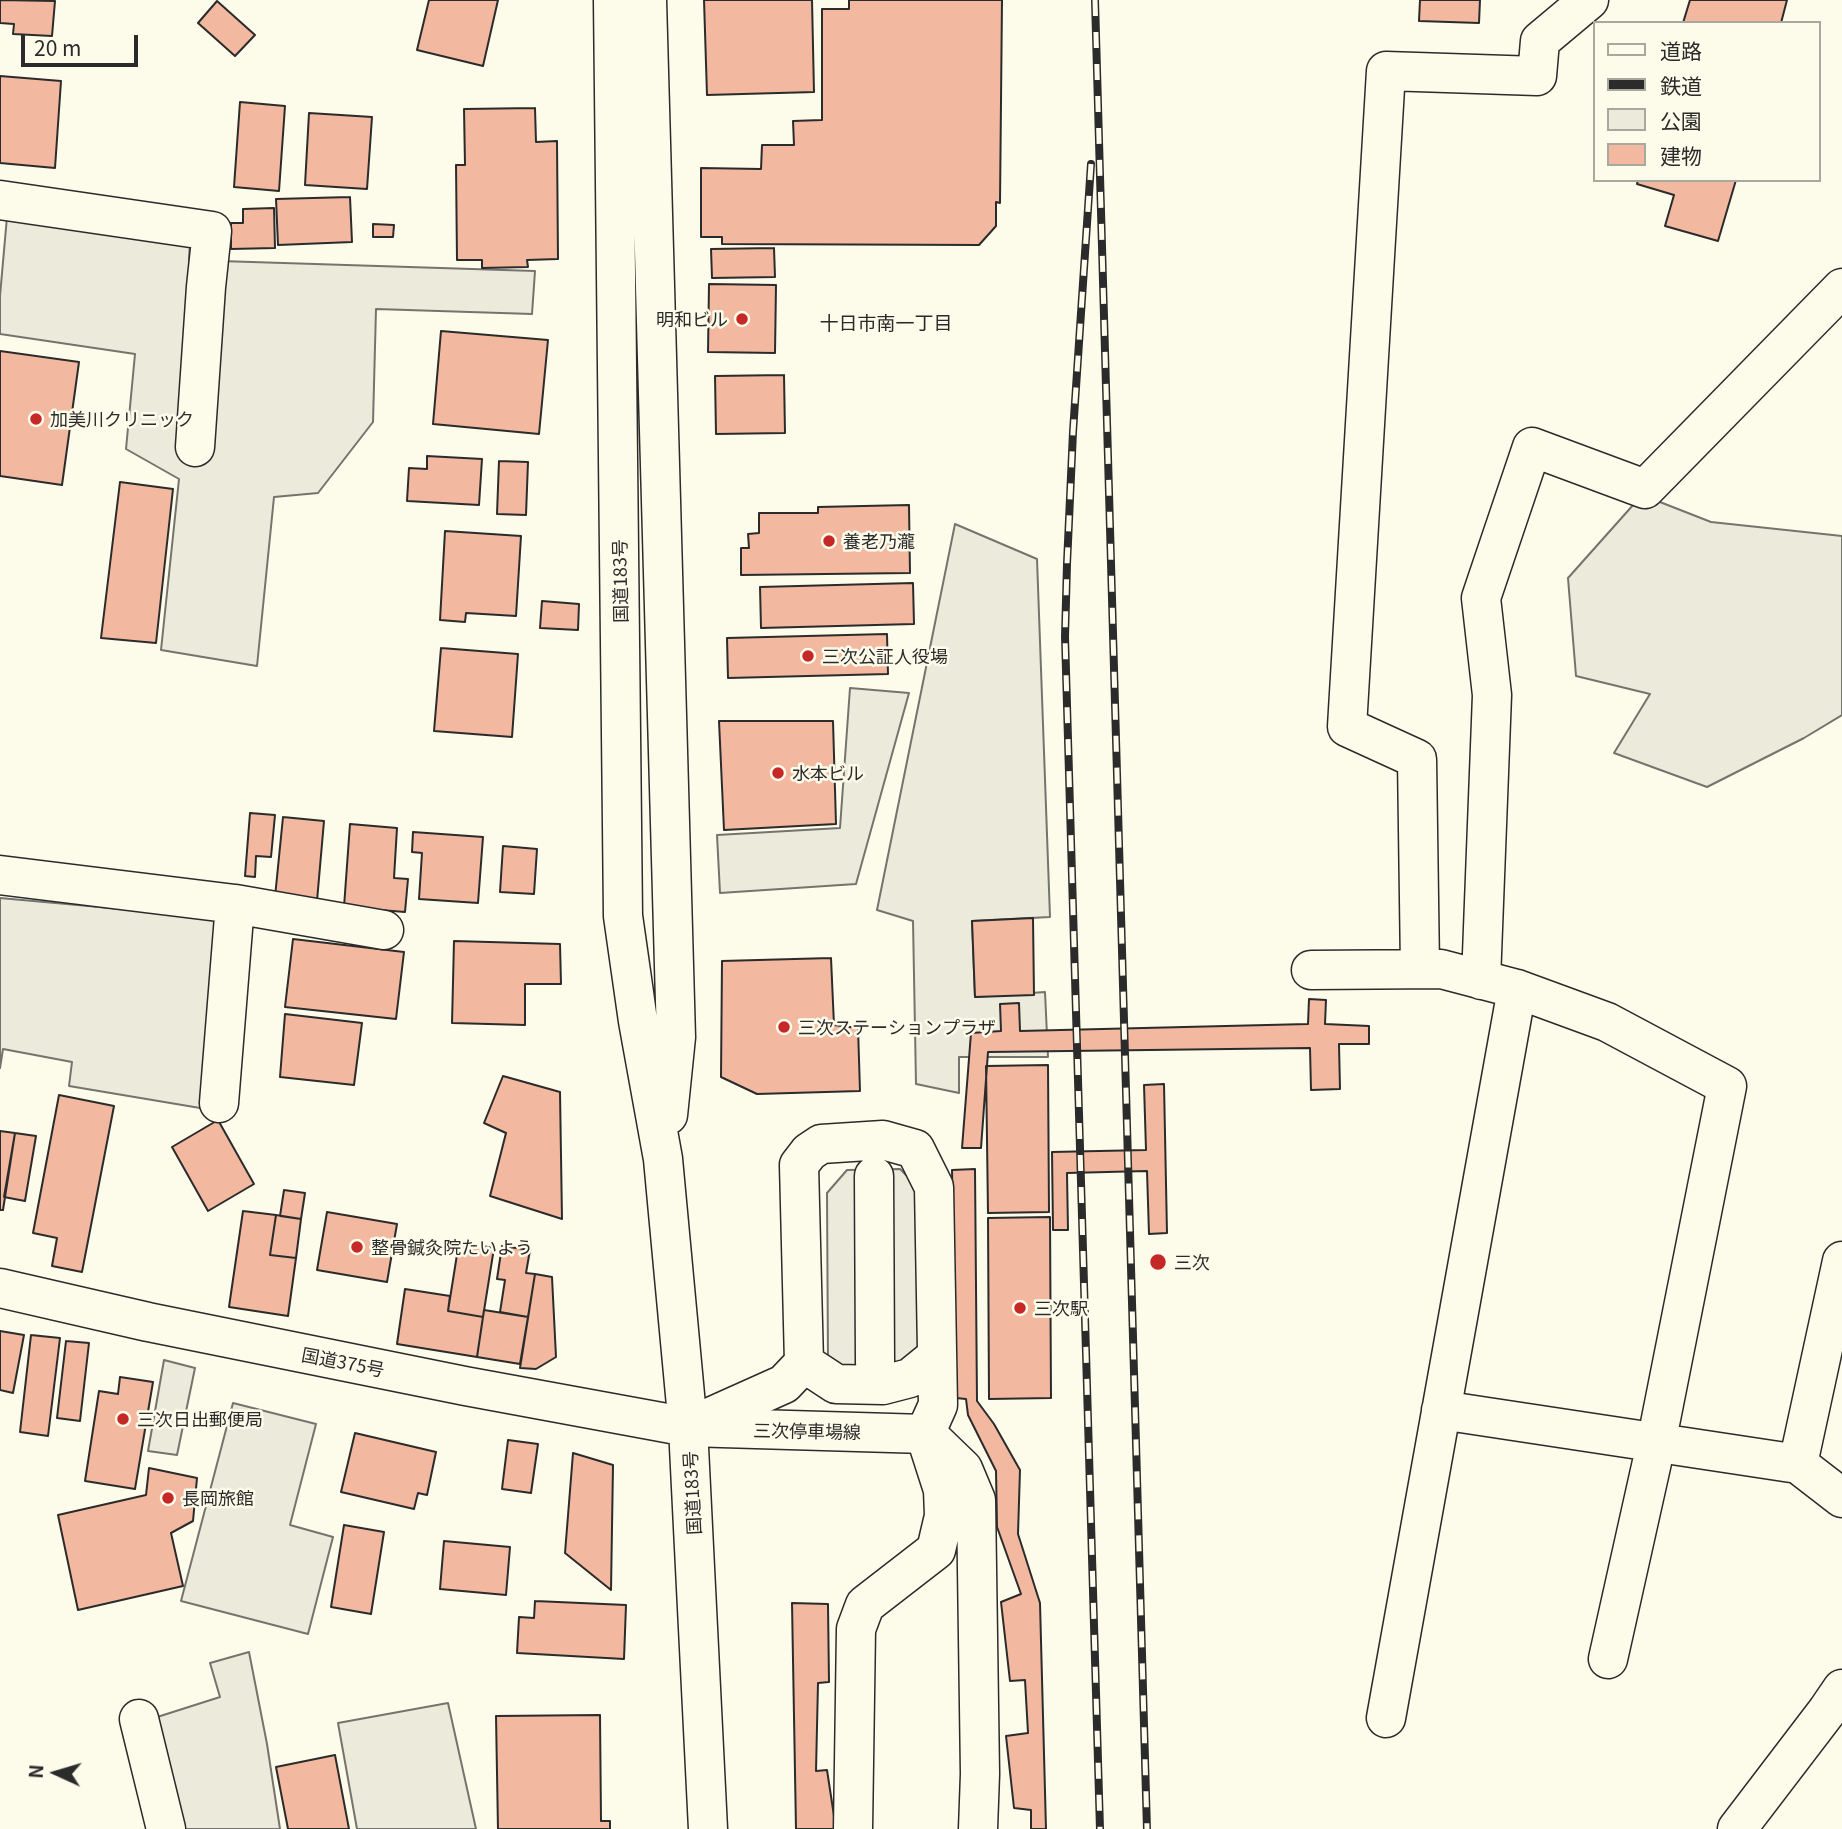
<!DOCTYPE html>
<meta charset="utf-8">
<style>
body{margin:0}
#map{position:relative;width:1842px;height:1829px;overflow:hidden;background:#fdfbea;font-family:Georgia,"Noto Sans JP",serif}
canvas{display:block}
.legend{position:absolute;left:1593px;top:21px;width:228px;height:161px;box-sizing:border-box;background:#fdfbea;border:2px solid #a9a89e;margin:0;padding:9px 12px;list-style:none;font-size:21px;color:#2b2b2b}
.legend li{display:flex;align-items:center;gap:14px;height:35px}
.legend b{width:35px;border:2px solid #a9a89e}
.north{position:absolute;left:21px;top:1738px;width:70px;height:70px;-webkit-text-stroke:5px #fdfbea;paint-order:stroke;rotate:274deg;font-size:19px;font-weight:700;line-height:28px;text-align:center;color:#2b2b2b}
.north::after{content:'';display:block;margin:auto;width:24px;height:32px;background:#2b2b2b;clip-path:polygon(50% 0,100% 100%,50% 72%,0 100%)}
.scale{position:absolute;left:21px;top:35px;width:117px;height:32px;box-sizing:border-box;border:4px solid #2b2b2b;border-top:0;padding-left:9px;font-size:21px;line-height:24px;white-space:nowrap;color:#2b2b2b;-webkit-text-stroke:5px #fdfbea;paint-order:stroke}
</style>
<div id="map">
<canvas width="1842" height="1829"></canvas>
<ul class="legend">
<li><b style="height:9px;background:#fdfbea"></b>道路</li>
<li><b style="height:9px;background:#2b2b2b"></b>鉄道</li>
<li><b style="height:19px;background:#ecebdb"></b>公園</li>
<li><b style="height:19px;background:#f2b8a0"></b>建物</li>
</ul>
<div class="north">N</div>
<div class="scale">20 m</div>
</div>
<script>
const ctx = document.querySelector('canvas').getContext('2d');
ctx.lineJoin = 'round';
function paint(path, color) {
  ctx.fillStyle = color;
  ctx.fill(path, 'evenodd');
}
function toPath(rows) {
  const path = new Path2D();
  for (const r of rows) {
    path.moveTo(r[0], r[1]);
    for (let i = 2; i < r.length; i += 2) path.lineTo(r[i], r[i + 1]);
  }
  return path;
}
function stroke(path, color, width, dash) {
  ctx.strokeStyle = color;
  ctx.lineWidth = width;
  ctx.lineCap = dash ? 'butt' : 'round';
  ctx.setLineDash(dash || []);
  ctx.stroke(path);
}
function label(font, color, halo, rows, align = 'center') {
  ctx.font = font + ' Georgia,"Noto Sans JP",serif';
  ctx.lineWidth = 5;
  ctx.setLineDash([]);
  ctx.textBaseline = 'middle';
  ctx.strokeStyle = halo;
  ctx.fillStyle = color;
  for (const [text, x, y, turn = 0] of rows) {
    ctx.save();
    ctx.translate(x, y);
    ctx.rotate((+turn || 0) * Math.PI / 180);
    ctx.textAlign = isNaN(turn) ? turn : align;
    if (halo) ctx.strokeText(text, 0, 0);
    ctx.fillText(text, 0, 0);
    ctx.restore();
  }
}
const green = toPath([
 [1642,495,1711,522,1842,536,1842,715,1804,738,1707,787,1614,753,1650,694,1576,676,1568,578,1642,495],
 [448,1703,476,1829,357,1829,338,1723,448,1703]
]);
paint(green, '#ecebdb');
stroke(green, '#74746e', 2);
const parking = toPath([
 [9,194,191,223,189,260,535,271,532,314,376,309,373,422,318,493,274,497,257,666,161,650,179,479,126,449,135,354,0,334,0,296,9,194],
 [955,524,1037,559,1050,917,972,921,975,997,1045,992,1048,1057,959,1057,959,1093,916,1084,913,921,877,910,955,524],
 [850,688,909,693,856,884,720,893,717,835,840,828,850,688],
 [0,898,210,917,224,933,212,1110,69,1086,72,1062,3,1049,0,1068,0,898],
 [900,1169,918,1187,921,1342,908,1361,893,1369,828,1364,827,1193,847,1170,900,1169],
 [164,1360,195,1368,177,1455,148,1451,164,1360],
 [233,1403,316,1424,290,1525,333,1537,308,1634,181,1601,233,1403],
 [249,1652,267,1744,280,1829,181,1829,151,1719,220,1697,210,1663,249,1652]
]);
paint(parking, '#eceadb');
stroke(parking, '#74746e', 2);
const building = toPath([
 [0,0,55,1,52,36,13,34,14,24,0,23,0,0],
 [429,0,498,0,483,66,417,50,429,0],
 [704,0,812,0,814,92,707,95,704,0],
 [849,0,1002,0,1000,203,996,202,996,226,979,245,722,244,722,237,701,237,701,168,761,169,762,145,794,145,793,121,822,120,822,9,849,9,849,0],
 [1420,0,1480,0,1479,23,1419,21,1420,0],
 [1690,0,1787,0,1781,23,1683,23,1690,0],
 [217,1,255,35,235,56,198,23,217,1],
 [0,76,61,81,55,168,0,163,0,76],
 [240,102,285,106,279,191,234,187,240,102],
 [535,108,536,142,557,141,558,259,527,260,528,267,482,268,482,260,457,260,456,165,465,165,464,109,535,108],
 [309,113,372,117,367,189,305,185,309,113],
 [1638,180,1736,180,1718,241,1665,226,1674,195,1637,184,1638,180],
 [350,197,352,242,278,245,276,199,350,197],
 [274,208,275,248,231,249,231,223,243,223,243,209,274,208],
 [373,224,394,225,393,237,373,237,373,224],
 [774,248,775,277,712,278,711,249,774,248],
 [709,284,776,285,775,353,708,352,709,284],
 [441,331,548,340,539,434,433,424,441,331],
 [0,351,79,362,62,485,0,476,0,351],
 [784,375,785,433,716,434,715,376,784,375],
 [427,456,482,459,479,505,407,501,409,468,427,469,427,456],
 [499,461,528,462,526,515,497,514,499,461],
 [120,482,173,489,156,643,101,638,120,482],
 [909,505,910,573,741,575,741,548,749,548,748,534,759,533,759,513,818,513,818,507,909,505],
 [445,531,521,536,516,616,466,613,465,622,440,620,445,531],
 [913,583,914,624,761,628,760,587,913,583],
 [542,601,579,604,578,630,540,628,542,601],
 [887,634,888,674,728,678,727,638,887,634],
 [441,648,518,654,512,737,434,731,441,648],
 [719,721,833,721,836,824,724,830,719,721],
 [250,813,275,815,271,857,256,856,255,877,245,876,250,813],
 [283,817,324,821,317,901,275,897,283,817],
 [350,824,397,828,394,878,408,879,405,912,344,907,350,824],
 [413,832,483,837,478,903,419,899,422,853,412,852,413,832],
 [503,846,537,849,534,894,500,892,503,846],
 [1033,918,1034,995,975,997,972,921,1033,918],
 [293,939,404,952,396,1019,285,1007,293,939],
 [454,941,560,944,561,984,525,984,525,1025,452,1023,454,941],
 [831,958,834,1025,858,1028,860,1091,757,1094,721,1077,722,961,831,958],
 [1309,999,1326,1000,1325,1024,1369,1026,1369,1044,1339,1044,1340,1089,1311,1090,1310,1048,988,1052,981,1148,962,1148,971,1033,1001,1031,1000,1004,1019,1003,1020,1031,1308,1024,1309,999],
 [285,1014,362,1023,354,1085,280,1077,285,1014],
 [1048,1065,1049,1212,988,1213,986,1066,1048,1065],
 [503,1076,560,1092,562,1219,490,1196,506,1133,484,1123,503,1076],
 [1164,1084,1167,1233,1149,1234,1147,1171,1067,1173,1068,1230,1053,1230,1052,1152,1146,1150,1144,1085,1164,1084],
 [59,1095,114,1106,82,1272,52,1266,57,1238,33,1233,59,1095],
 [218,1120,254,1184,208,1211,172,1147,218,1120],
 [0,1131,15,1133,3,1210,0,1210,0,1131],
 [15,1133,36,1136,25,1201,4,1197,15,1133],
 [975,1169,977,1401,994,1424,1020,1470,1018,1534,1040,1603,1046,1829,1031,1829,1031,1810,1014,1808,1006,1736,1028,1733,1025,1680,1010,1681,1001,1602,1021,1594,997,1527,996,1471,968,1415,966,1399,956,1398,952,1170,975,1169],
 [284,1190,305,1193,301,1219,280,1216,284,1190],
 [243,1211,276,1215,270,1255,296,1258,288,1316,229,1307,243,1211],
 [327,1212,397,1224,387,1282,317,1270,327,1212],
 [276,1215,301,1219,296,1258,270,1255,276,1215],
 [1050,1217,1051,1398,989,1399,988,1218,1050,1217],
 [459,1242,494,1248,483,1317,448,1311,459,1242],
 [502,1246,530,1250,526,1273,535,1274,528,1317,500,1312,505,1280,497,1279,502,1246],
 [535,1274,552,1277,556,1357,536,1369,520,1368,535,1274],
 [405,1289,450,1296,448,1311,483,1317,477,1357,397,1344,405,1289],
 [484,1310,528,1317,520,1364,477,1357,484,1310],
 [0,1331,24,1335,13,1393,0,1390,0,1331],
 [31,1335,60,1338,48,1436,20,1432,31,1335],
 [66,1341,89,1343,80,1421,57,1418,66,1341],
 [120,1377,153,1382,135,1489,85,1481,99,1391,118,1394,120,1377],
 [355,1433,436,1452,427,1495,418,1493,414,1509,341,1492,355,1433],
 [508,1440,538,1444,531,1493,502,1489,508,1440],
 [573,1453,613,1465,611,1590,565,1553,573,1453],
 [149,1468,197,1478,193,1521,171,1533,183,1586,78,1610,58,1515,146,1495,149,1468],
 [344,1525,384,1532,371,1614,331,1607,344,1525],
 [444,1541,510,1547,506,1595,440,1589,444,1541],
 [535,1601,626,1605,624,1659,517,1653,519,1617,534,1618,535,1601],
 [792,1603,828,1604,829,1682,818,1683,816,1771,827,1770,836,1829,796,1829,792,1603],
 [600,1715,601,1821,610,1821,610,1829,498,1829,496,1716,600,1715],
 [335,1755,349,1829,288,1829,276,1767,335,1755]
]);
paint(building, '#f2b8a0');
stroke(building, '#2b2b2b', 2);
const minor = toPath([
 [0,200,212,231,206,287,195,447],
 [0,875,235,904,384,930],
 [1420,968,1417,759,1347,727,1386,71,1537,76,1540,41,1589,0],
 [1311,970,1441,969,1517,989,1607,1022,1727,1086,1656,1444,1608,1659],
 [1481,980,1492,695,1481,598,1532,447,1645,489,1842,288],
 [219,1103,235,904],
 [874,1176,875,1363],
 [804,1363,836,1384,883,1385,910,1378,937,1356],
 [1441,1410,1798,1464,1842,1498],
 [688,1427,784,1384,804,1363,799,1165,809,1152,821,1144,883,1140,915,1149,934,1187,938,1405,925,1434,943,1490,944,1516,936,1550,865,1605,856,1629,853,1829],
 [935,1442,963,1469,976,1500,980,1774,978,1829],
 [1798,1464,1842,1261],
 [1386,1718,1517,989],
 [139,1719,166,1829],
 [1737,1829,1827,1711,1842,1689]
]);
const major = toPath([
 [688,1427,925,1434]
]);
const highway = toPath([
 [613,0,623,916,638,1021,663,1159,688,1427,708,1829],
 [647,0,676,1037,668,1115],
 [0,1288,148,1322,465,1386,688,1427]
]);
stroke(minor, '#2b2b2b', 41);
stroke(major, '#2b2b2b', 41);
stroke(highway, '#2b2b2b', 41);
stroke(minor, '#fdfbea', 38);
stroke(major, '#fdfbea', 38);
stroke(highway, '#fdfbea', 38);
const rail = toPath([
 [1095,0,1147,1829],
 [1091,164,1073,432,1067,564,1065,637,1100,1829]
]);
stroke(rail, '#2b2b2b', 8);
stroke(rail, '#fdfbea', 5, [16]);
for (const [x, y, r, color] of [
 [742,319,7,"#c62828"],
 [36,419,7,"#c62828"],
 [829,541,7,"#c62828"],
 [808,656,7,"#c62828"],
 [778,773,7,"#c62828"],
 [784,1027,7,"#c62828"],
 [357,1247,7,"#c62828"],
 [1158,1262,9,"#c62828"],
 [1020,1308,7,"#c62828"],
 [123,1419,7,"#c62828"],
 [168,1498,7,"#c62828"]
]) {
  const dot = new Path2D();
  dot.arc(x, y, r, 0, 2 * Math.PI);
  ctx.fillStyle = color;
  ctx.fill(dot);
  stroke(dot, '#fdfbea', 2.5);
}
label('18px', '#2b2b2b', '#fdfbea', [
 ["明和ビル",728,319,"right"],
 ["加美川クリニック",50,419],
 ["養老乃瀧",843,541],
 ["三次公証人役場",822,656],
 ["水本ビル",792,773],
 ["三次ステーションプラザ",798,1027],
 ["整骨鍼灸院たいよう",371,1247],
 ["三次",1174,1262],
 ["三次駅",1034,1308],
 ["三次日出郵便局",137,1419],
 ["長岡旅館",182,1498]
], 'left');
label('18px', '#2b2b2b', '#fdfbea', [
 ["国道183号",620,581,-91],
 ["国道375号",343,1362,11],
 ["三次停車場線",807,1431,1],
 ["国道183号",692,1493,-93]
]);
label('19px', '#2b2b2b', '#fdfbea', [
 ["十日市南一丁目",886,323]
]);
</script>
